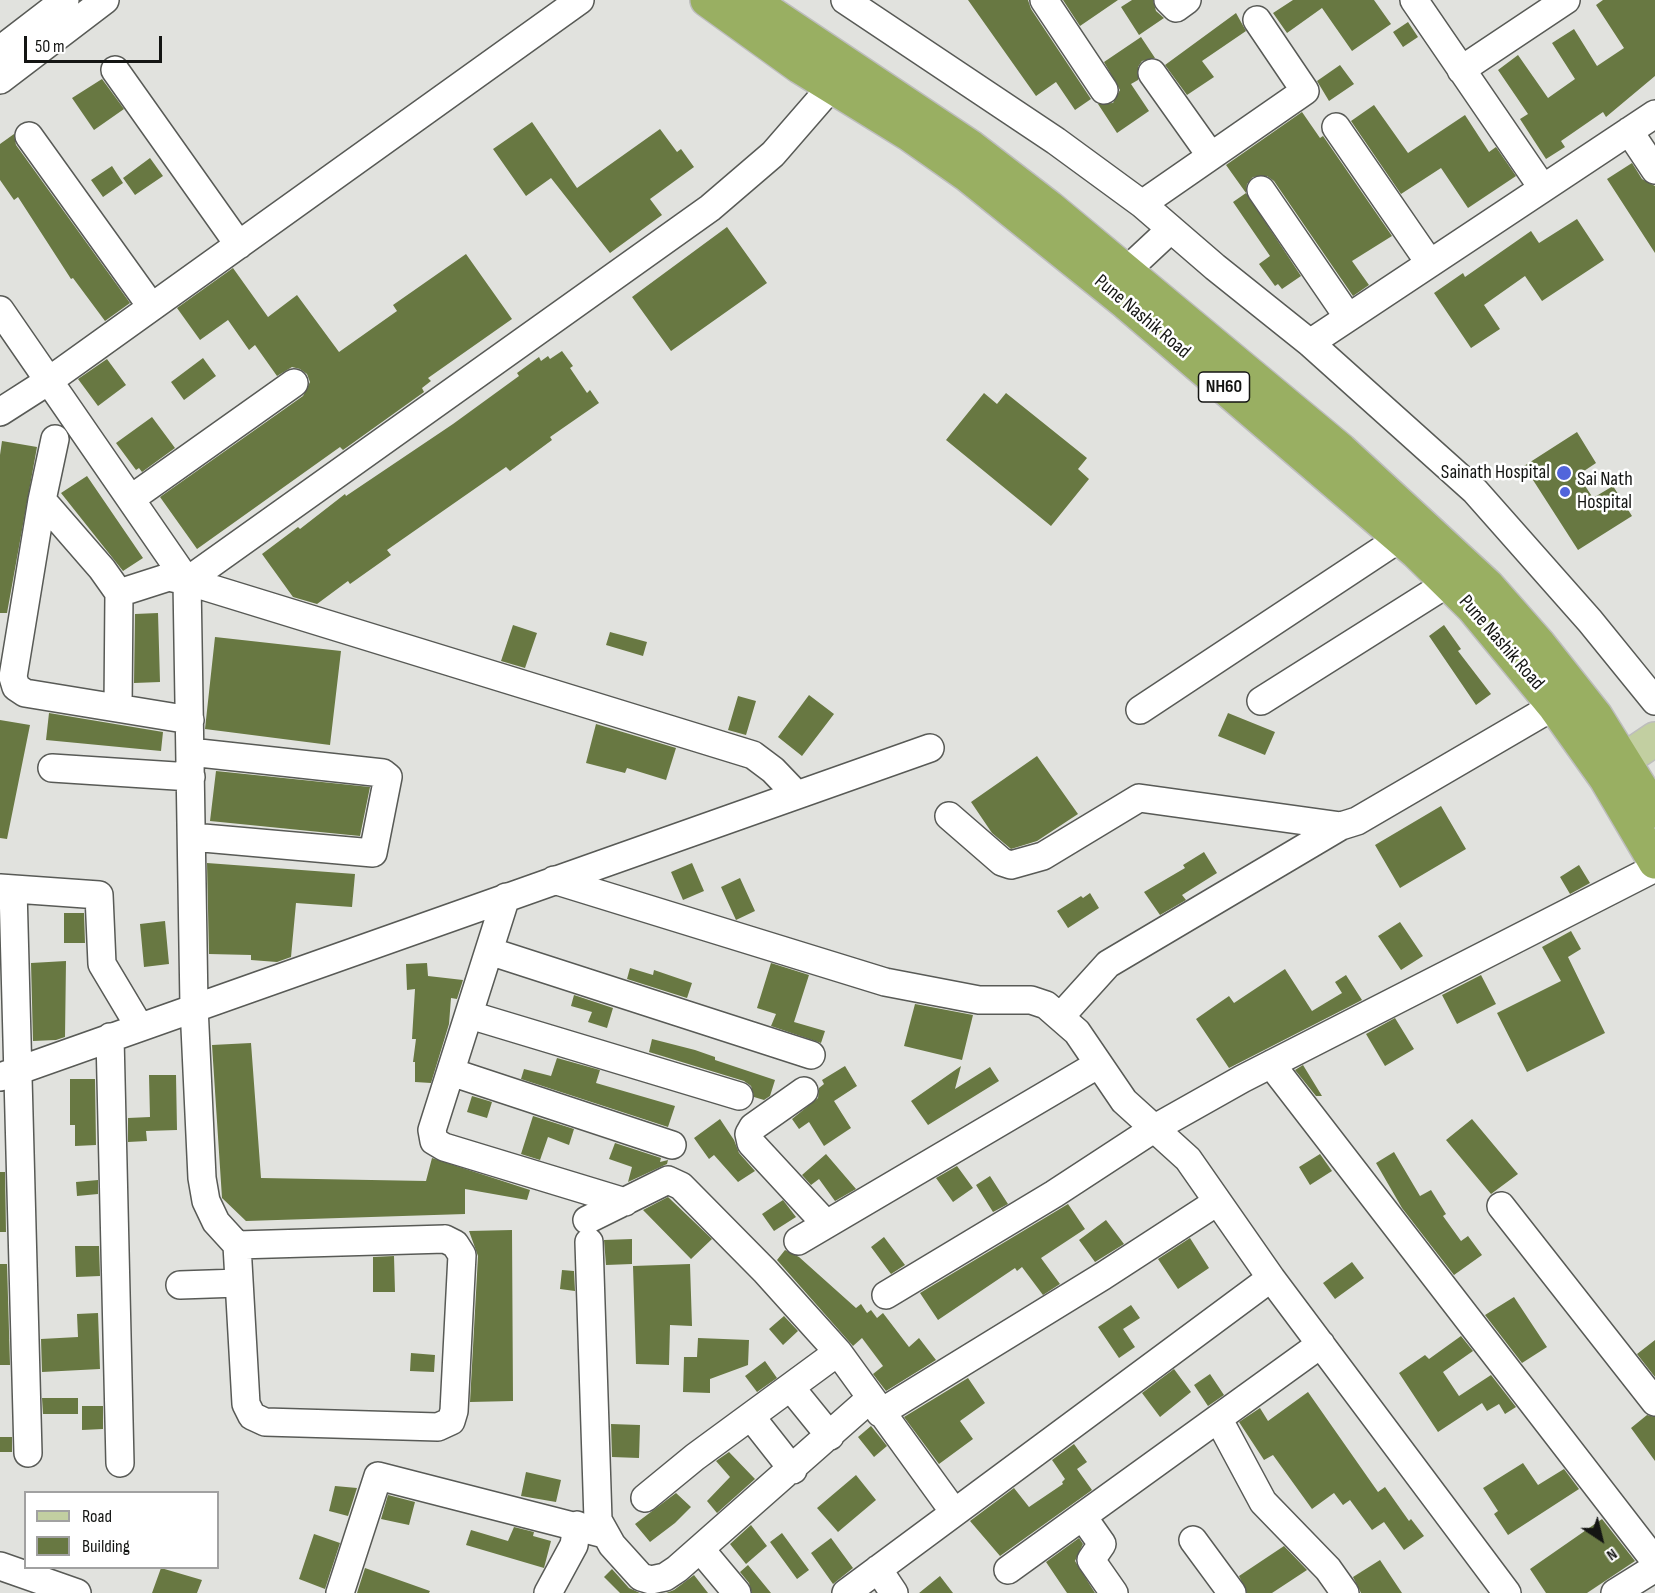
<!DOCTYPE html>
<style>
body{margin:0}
#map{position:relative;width:1655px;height:1593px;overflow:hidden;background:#e1e2de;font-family:"Sofia Sans Condensed",sans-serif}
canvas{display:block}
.legend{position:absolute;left:24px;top:1491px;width:195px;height:78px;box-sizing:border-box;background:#fff;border:2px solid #a1a1a1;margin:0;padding:8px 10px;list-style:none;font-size:18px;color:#141513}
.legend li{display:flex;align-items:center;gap:12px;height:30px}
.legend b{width:30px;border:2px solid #a1a1a1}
.north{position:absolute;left:1571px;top:1509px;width:60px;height:60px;-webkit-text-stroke:4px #fff;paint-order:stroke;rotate:145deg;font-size:16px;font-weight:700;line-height:24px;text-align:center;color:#141513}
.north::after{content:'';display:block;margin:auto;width:21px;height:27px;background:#141513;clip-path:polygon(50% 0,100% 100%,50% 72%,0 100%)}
.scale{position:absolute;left:24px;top:36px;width:138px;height:27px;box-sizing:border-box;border:3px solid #141513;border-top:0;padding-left:8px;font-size:18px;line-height:21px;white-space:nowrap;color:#141513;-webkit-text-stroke:4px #fff;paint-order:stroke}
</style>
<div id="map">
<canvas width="1655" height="1593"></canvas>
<ul class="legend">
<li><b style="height:8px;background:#c2cfa1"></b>Road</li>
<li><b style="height:16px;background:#687842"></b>Building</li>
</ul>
<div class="north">N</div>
<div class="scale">50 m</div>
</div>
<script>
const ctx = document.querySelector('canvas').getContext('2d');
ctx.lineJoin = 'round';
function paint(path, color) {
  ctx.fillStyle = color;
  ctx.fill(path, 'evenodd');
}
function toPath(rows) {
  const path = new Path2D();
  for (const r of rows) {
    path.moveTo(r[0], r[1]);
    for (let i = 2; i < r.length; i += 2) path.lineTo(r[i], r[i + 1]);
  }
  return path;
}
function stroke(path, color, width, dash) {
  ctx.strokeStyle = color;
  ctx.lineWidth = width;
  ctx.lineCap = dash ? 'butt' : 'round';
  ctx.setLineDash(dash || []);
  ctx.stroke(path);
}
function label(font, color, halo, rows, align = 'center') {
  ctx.font = font + ' "Sofia Sans Condensed",sans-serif';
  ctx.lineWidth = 5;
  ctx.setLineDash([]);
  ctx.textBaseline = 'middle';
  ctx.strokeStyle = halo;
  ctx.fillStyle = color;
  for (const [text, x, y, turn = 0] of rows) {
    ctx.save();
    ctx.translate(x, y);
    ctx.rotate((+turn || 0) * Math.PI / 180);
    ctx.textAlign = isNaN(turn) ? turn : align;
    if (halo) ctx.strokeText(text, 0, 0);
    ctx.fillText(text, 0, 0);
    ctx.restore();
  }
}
paint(toPath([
 [968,0,1028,0,1031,9,1091,99,1075,110,1056,82,1036,96],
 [1063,0,1118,0,1080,26],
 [1132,0,1153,0,1156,11,1164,18,1139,35,1121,7],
 [1293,0,1374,0,1391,24,1352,51,1322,8,1287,33,1273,13],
 [1603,0,1655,0,1655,76,1606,117,1603,112,1561,141,1565,147,1546,159,1520,119,1528,114,1498,70,1518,55,1548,98,1575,79,1552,43,1574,29,1597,66,1624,48,1596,5],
 [1236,13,1246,31,1202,61,1214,77,1187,95,1165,65],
 [1408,22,1418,37,1403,47,1393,32],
 [1141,37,1155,58,1142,61,1138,67,1138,80,1131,84,1149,111,1117,133,1098,104,1113,103,1120,90,1104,62],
 [1340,65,1354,84,1329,101,1317,81],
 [102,79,124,109,94,130,72,98],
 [1374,105,1408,153,1465,115,1489,152,1496,147,1516,176,1468,208,1441,168,1401,194,1351,121],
 [1302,112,1320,138,1323,136,1392,236,1352,261,1369,285,1353,296,1274,181,1267,176,1253,177,1247,184,1246,193,1226,165],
 [532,122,577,188,660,129,677,152,681,149,694,167,650,199,662,215,610,253,551,178,526,196,493,149],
 [14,134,16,145,130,303,105,321,73,278,71,279,18,197,14,200,0,180,0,144],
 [150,158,163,176,135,195,123,178],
 [1632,163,1642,179,1655,186,1655,253,1607,179],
 [112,166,123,183,103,197,91,180],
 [1246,193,1301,276,1282,289,1278,284,1275,286,1259,264,1270,256,1233,202],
 [1577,219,1604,260,1542,301,1525,276,1484,305,1500,329,1471,348,1434,293,1463,273,1465,277,1531,231,1539,243],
 [727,227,767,283,671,351,632,297],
 [466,254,512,319,428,378,431,381,422,388,424,392,343,450,340,447,197,549,160,497,303,396,310,382,307,374,300,369,292,367,277,376,255,345,249,350,228,320,200,340,177,308,233,268,268,317,297,295,339,352,397,311,393,305],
 [562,351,573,366,570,368,587,393,590,390,599,403,550,437,552,440,510,471,506,467,387,550,391,555,350,584,348,581,317,604,293,597,262,554,298,527,300,529,345,494,346,496,453,424,519,376,517,373,539,357,541,361,548,356,550,359],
 [203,358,216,376,184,400,171,382],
 [107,359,126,385,98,406,78,379],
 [984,393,997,404,1006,393,1087,458,1078,469,1089,479,1051,526,946,440],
 [152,417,175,448,142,472,139,468,136,470,116,443],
 [1577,432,1596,463,1578,475,1593,498,1613,486,1632,516,1578,550,1524,466],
 [2,441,37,447,7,613,0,613,0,455],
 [87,476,143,558,123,571,61,493],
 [158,613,160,682,134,683,135,614],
 [513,625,537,633,525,668,501,661],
 [1444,625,1461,649,1458,651,1491,694,1476,705,1429,636],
 [610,632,647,642,643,656,606,645],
 [215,637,341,651,330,745,205,729],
 [809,695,834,714,802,756,778,737],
 [738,696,756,701,746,735,728,730],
 [49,713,163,732,161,751,46,740],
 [1228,713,1275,732,1265,755,1218,736],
 [0,720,30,725,7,839,0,838],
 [596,724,676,748,666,780,627,768,625,773,586,763],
 [1037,756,1078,814,1037,841,1011,849,992,833,971,802],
 [216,771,370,787,360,836,210,821],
 [1441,806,1466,849,1400,888,1375,845],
 [1204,852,1217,873,1182,895,1186,900,1160,915,1144,892,1185,868,1183,865],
 [207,863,355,874,352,907,296,903,291,957,277,962,251,960,251,955,209,954],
 [692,863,704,891,683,900,671,872],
 [1579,865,1590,883,1570,894,1560,877],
 [740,878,755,911,736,920,721,887],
 [1090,893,1099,908,1068,928,1057,911,1081,896,1083,898],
 [64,913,84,913,85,943,64,943],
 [165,921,169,964,144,967,140,924],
 [1400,922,1423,956,1401,970,1378,936],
 [1571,931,1581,949,1568,957,1605,1033,1527,1072,1497,1013,1561,981,1542,947],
 [66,961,65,1037,56,1040,33,1041,31,963],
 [427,963,428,976,463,980,457,999,451,998,449,1024,431,1083,415,1082,415,1062,413,1062,416,1039,412,1039,415,989,407,990,406,964],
 [771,963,809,975,794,1022,825,1031,821,1043,771,1026,776,1014,757,1008],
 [630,968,653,975,654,970,692,983,687,998,627,979],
 [1285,969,1312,1011,1342,993,1335,982,1346,975,1362,1000,1229,1068,1196,1019,1229,996,1234,1003],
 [1481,975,1496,1004,1457,1024,1442,995],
 [574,995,613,1008,607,1028,588,1022,592,1012,571,1006],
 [915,1004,973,1015,962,1060,904,1046],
 [1395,1018,1414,1049,1385,1066,1366,1034],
 [652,1039,695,1050,715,1057,715,1060,775,1080,770,1096,764,1100,754,1097,751,1086,744,1081,649,1052],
 [251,1043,261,1178,426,1181,432,1158,530,1190,527,1200,465,1189,465,1214,246,1221,222,1198,212,1045],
 [557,1058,600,1070,596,1083,675,1106,668,1127,521,1079,524,1069,551,1076],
 [1303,1065,1322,1096,1316,1096,1295,1070],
 [845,1066,857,1086,834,1101,851,1128,824,1146,809,1122,799,1129,792,1119,818,1098,819,1088,824,1084,822,1080],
 [961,1066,955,1089,990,1067,999,1081,928,1125,911,1101],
 [149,1075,176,1075,177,1130,146,1131,147,1141,128,1142,128,1118,150,1117],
 [70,1079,95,1079,96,1145,75,1146,75,1125,70,1125],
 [472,1096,492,1102,487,1118,467,1112],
 [533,1116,574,1129,569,1145,548,1137,540,1160,521,1154],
 [720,1119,734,1140,739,1153,755,1171,738,1182,714,1155,709,1159,694,1138],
 [1472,1119,1518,1174,1491,1194,1446,1140],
 [615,1143,661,1158,660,1162,668,1160,667,1164,628,1182,632,1167,609,1159],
 [1394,1152,1420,1196,1431,1190,1446,1214,1443,1216,1461,1241,1468,1236,1482,1255,1454,1275,1402,1208,1376,1163],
 [826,1154,856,1189,835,1201,819,1179,811,1185,802,1175],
 [1320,1154,1332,1171,1310,1185,1299,1167],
 [957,1166,973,1188,953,1202,936,1178],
 [0,1172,5,1172,6,1232,0,1232],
 [990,1176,1008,1204,993,1212,976,1185],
 [98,1180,98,1194,77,1196,76,1182],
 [668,1197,712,1239,691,1259,643,1210],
 [783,1200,796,1217,774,1231,762,1214],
 [1068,1204,1085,1229,1041,1258,1060,1284,1043,1295,1022,1267,1017,1271,1015,1268,938,1320,920,1293],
 [1106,1220,1124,1244,1095,1262,1079,1240],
 [512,1230,513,1401,470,1402,478,1256,469,1231],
 [884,1237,905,1265,891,1274,871,1247],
 [1190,1238,1209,1268,1178,1289,1158,1259],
 [632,1239,632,1264,606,1265,604,1240],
 [75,1246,99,1246,100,1276,76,1277],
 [785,1250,799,1257,856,1308,861,1304,867,1313,871,1310,877,1318,883,1313,909,1347,919,1338,936,1360,886,1391,873,1374,883,1366,862,1338,853,1346,777,1260],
 [394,1256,395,1292,373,1292,373,1257],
 [1352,1262,1364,1278,1335,1299,1323,1283],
 [0,1264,7,1264,10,1365,0,1365],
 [690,1264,692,1326,670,1325,669,1365,636,1364,633,1266],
 [562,1270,574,1271,575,1291,560,1289],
 [1514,1297,1547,1347,1522,1363,1485,1315],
 [1131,1305,1140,1318,1123,1329,1135,1347,1119,1358,1098,1327],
 [98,1313,100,1369,42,1372,41,1339,78,1337,77,1314],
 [784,1316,798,1331,783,1345,769,1329],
 [1461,1336,1473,1351,1443,1372,1459,1396,1491,1375,1516,1407,1505,1414,1499,1404,1487,1411,1482,1403,1438,1432,1399,1373,1425,1355,1429,1359],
 [698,1338,749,1340,748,1365,710,1379,710,1393,683,1392,684,1357,697,1357],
 [1655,1340,1655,1377,1637,1354],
 [411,1353,435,1355,434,1372,410,1371],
 [765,1361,777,1378,757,1392,745,1376],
 [1174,1369,1191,1392,1160,1417,1142,1393],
 [1210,1374,1224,1395,1208,1406,1194,1385],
 [968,1378,985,1403,960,1421,973,1439,939,1464,904,1417],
 [1308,1392,1378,1492,1385,1487,1409,1521,1411,1519,1424,1536,1404,1550,1384,1522,1372,1530,1350,1500,1343,1505,1334,1493,1312,1509,1273,1455,1264,1460,1239,1422,1260,1408,1268,1421],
 [42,1398,78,1398,78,1414,43,1414],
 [82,1406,103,1406,103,1429,82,1430],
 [1647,1415,1655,1417,1655,1461,1631,1428],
 [611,1424,640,1425,639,1458,612,1457],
 [871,1426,887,1446,874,1457,858,1437],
 [0,1437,12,1437,12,1452,0,1452],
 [1074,1444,1087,1462,1077,1469,1092,1490,1000,1556,970,1521,1014,1488,1029,1507,1063,1484,1062,1482,1065,1479,1052,1460],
 [729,1452,755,1479,717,1513,707,1501,730,1477,716,1461],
 [1523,1463,1538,1485,1564,1469,1579,1489,1508,1535,1494,1514,1498,1511,1483,1488],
 [526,1472,561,1480,556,1502,521,1496],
 [856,1475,876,1500,838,1532,817,1508],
 [335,1486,357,1488,348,1516,329,1511],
 [676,1493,691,1507,675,1523,650,1542,635,1524],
 [388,1495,415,1502,409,1525,381,1519],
 [1602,1519,1635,1561,1587,1593,1546,1593,1530,1569],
 [751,1525,767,1546,746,1564,730,1544],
 [514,1527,534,1532,533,1536,551,1541,544,1568,466,1545,471,1530,508,1541],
 [782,1533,809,1570,797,1579,770,1542],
 [314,1534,340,1543,325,1589,299,1579],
 [831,1538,853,1568,833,1584,811,1553],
 [1079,1538,1083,1544,1075,1561,1095,1593,1067,1593,1046,1562],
 [1284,1546,1307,1570,1272,1593,1247,1593,1239,1576],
 [1380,1560,1402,1593,1361,1593,1353,1577],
 [748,1565,771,1593,752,1593,749,1583,740,1572],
 [161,1568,202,1580,197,1593,152,1593],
 [365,1568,430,1591,429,1593,357,1593],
 [612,1569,629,1588,640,1593,620,1593,604,1577],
 [694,1575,708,1593,666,1593,674,1590],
 [940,1576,953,1593,919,1593]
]), '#687842');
const minor = toPath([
 [845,0,1056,141,1142,204,1215,267,1310,343,1475,491,1590,621,1655,701],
 [1044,0,1104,90],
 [1168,0,1176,8,1187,0],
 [1414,0,1542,187],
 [0,50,65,0],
 [115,70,239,245],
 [1461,70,1566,0],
 [1152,73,1211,156],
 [0,80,105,0],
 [1336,127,1429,262],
 [1629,131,1655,170],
 [29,136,151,306],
 [1261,190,1348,317],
 [1142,204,1305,91,1257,20],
 [1126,271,1171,229],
 [0,310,187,581],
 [1310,343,1655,114],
 [0,412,50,380,580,0],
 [55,439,42,500,13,677,16,687,25,693,190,720],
 [132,498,294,383],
 [42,500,102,569,119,593,169,577,187,581,753,755,773,770,796,794],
 [1261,701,1448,583],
 [118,708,119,593],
 [1140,710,1400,538],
 [190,752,383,773,388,777,373,853,192,837],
 [52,768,191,777],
 [949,816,1002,862,1011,865,1043,856,1139,798,1341,826,1357,821,1554,706],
 [554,880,885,982,979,1000,1031,1000,1046,1005,1077,1032,1124,1101,1188,1159,1271,1278,846,1593],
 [0,888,99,895,102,964,139,1026],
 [13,889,28,1453],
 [506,897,432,1130,434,1141,444,1147,625,1202],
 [489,951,811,1055],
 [470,1015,739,1096],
 [1061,1016,1108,964,1341,826],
 [110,1037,120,1463],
 [1271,1064,1655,1561],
 [451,1072,672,1145],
 [0,1077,930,748],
 [804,1091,753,1127,749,1134,751,1143,826,1224],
 [1501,1206,1655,1402],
 [587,1220,668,1180,681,1186,765,1271,838,1352,954,1512],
 [445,1239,455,1244,462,1255,454,1411,451,1421,438,1427,265,1422,252,1416,246,1404,237,1245,445,1239],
 [798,1241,1097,1065],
 [589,1242,598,1520,612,1545,641,1577,651,1580,665,1577,677,1569,871,1398],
 [237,1245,216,1222,206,1201,202,1178,194,1006,187,581,710,208,773,154,832,86],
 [1271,1278,1507,1593],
 [180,1285,239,1283],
 [886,1295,1054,1194,1155,1128,1242,1079,1655,868],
 [791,1388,830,1436],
 [880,1413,1103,1276,1217,1202],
 [752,1418,793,1470],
 [1219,1420,1263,1502,1328,1569,1345,1593],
 [645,1498,695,1457,838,1352],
 [1083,1517,1102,1544,1091,1560,1114,1593],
 [1193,1540,1232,1593],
 [701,1550,737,1593],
 [0,1566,77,1593],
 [878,1569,894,1593],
 [1008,1570,1321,1344],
 [340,1593,378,1476,604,1534],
 [548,1593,574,1545,577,1525],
 [1615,1593,1655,1568]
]);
const major = toPath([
 [1624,760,1655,739]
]);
const highway = toPath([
 [707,0,800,67,910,135,967,175,1126,303,1416,552,1473,608,1554,706,1606,779,1655,862],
 [751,0,971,147,1049,207,1341,450,1487,585,1539,644,1596,716,1655,811]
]);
stroke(minor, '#585a56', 30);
stroke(major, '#bdbdbd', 36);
stroke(highway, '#bdbdbd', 36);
stroke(minor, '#fff', 27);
stroke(major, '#c2cfa1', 33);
stroke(highway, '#99af62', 33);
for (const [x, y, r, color] of [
 [1564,473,8,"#5265db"],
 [1565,492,6,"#5265db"]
]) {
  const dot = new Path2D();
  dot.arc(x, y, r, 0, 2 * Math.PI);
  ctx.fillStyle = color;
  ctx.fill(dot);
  stroke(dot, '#fff', 2);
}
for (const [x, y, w] of [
 [1224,387,51]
]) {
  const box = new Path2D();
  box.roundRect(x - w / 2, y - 15, w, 30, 4.5);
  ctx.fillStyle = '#fff';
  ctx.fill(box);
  stroke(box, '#141513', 1.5);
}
label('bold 18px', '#141513', null, [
 ["NH60",1224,387]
]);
label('20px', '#141513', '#fff', [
 ["Pune Nashik Road",1142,317,40],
 ["Pune Nashik Road",1501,643,49]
]);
label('20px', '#141513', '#fff', [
 ["Sainath Hospital",1550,473],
 ["Sai Nath",1577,480,"left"],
 ["Hospital",1577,503,"left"]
], 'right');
</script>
